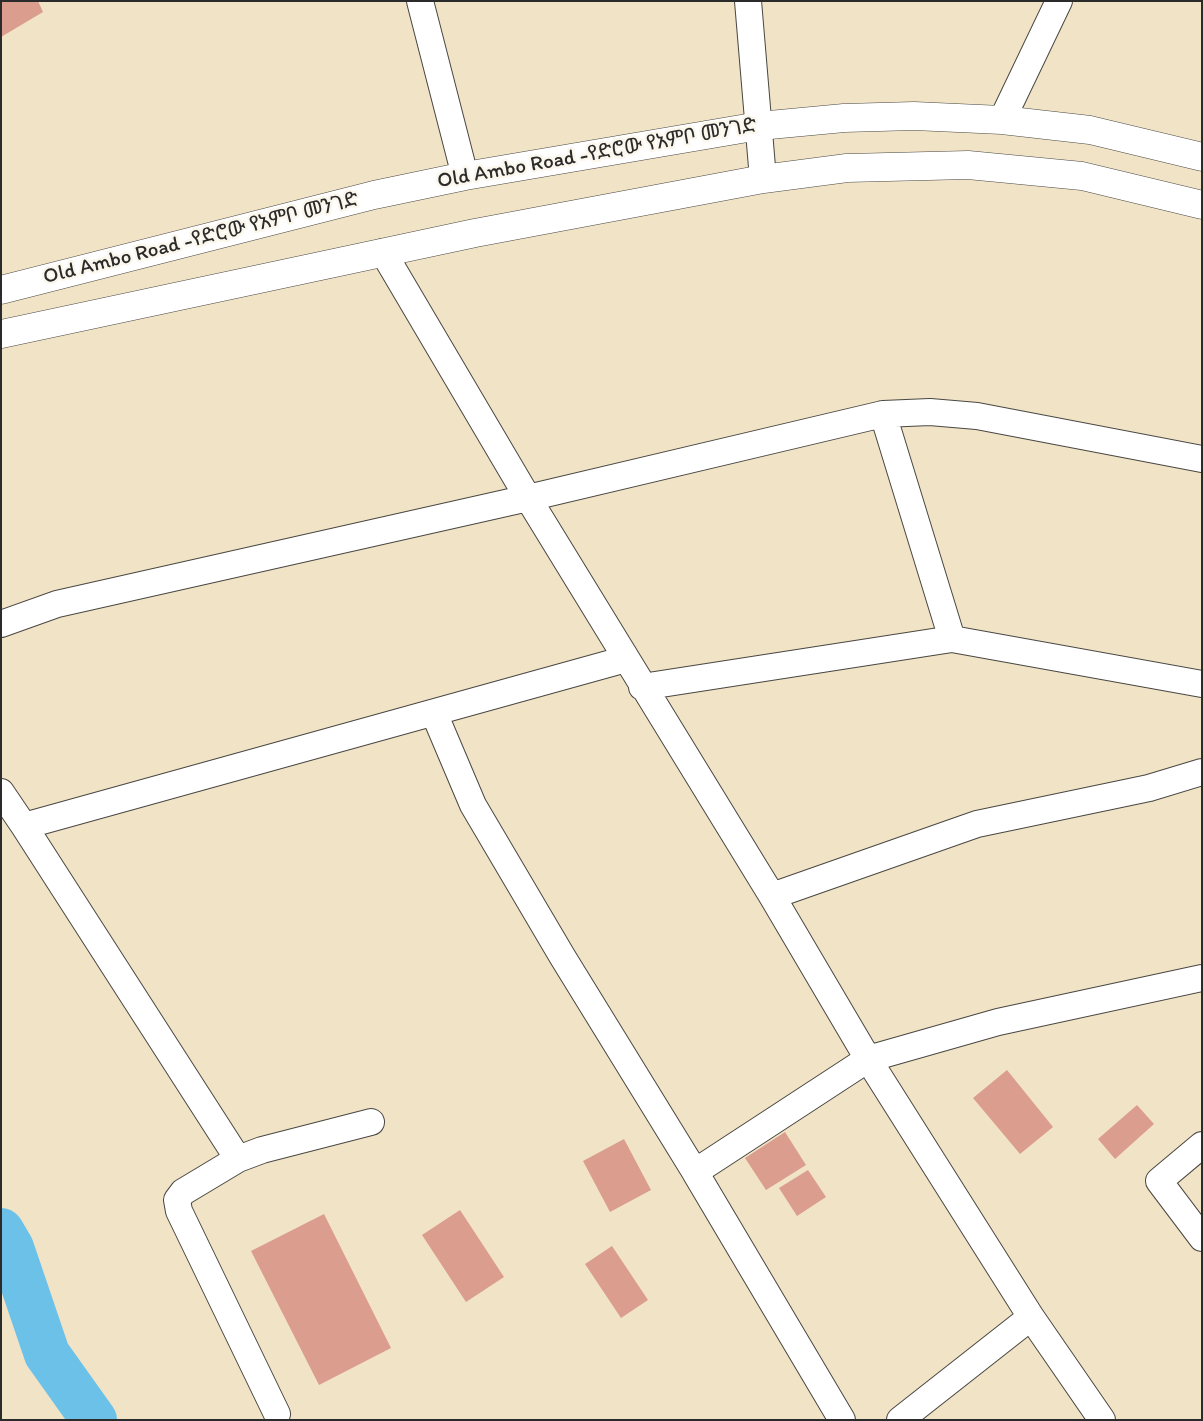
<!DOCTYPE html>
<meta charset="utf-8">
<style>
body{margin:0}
#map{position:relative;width:1203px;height:1421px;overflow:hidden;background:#f1e3c6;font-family:Itim,sans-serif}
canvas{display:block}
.frame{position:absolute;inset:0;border:2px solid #2b2b2b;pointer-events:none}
</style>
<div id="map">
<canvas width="1203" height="1421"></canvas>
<div class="frame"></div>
</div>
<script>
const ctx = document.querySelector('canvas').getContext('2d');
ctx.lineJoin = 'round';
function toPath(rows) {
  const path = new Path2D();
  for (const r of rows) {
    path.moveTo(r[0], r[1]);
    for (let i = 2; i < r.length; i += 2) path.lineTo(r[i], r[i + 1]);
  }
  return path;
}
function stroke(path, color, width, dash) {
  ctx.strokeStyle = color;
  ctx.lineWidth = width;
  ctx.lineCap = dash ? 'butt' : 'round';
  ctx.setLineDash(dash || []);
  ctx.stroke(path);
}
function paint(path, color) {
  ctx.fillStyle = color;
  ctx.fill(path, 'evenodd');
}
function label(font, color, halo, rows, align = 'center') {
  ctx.font = font + ' Itim,"Noto Sans Ethiopic",sans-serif';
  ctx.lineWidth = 5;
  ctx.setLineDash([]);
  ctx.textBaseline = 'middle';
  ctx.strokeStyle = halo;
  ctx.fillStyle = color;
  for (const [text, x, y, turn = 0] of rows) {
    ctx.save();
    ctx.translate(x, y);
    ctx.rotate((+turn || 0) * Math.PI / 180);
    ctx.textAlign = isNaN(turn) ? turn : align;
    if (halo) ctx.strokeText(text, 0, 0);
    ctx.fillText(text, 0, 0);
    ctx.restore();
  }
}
stroke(toPath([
 [1,1231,11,1248,47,1354,94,1420]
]), '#6cc1e9', 46);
paint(toPath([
 [1,1,38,1,43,12,1,37],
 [1007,1070,1053,1127,1020,1154,973,1098],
 [1137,1105,1154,1124,1115,1159,1098,1139],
 [785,1132,806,1165,766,1190,745,1158],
 [624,1139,651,1190,610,1212,583,1161],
 [808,1170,826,1197,797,1216,779,1188],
 [460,1210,504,1277,466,1302,422,1235],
 [324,1214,391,1348,319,1385,251,1251],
 [612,1246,648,1300,621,1318,585,1264]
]), '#db9d8d');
const street = toPath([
 [420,1,465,176],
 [748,1,763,179],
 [1002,120,1059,1],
 [383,252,528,498,772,896,868,1059,1031,1317,1102,1420],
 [883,414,952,639],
 [1,624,57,604,528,498,883,414,930,412,977,416,1202,459],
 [642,687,952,639,1202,684],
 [434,713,473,805,562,956,695,1172,868,1059,998,1022,1202,978],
 [1,792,24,826,626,659],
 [24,826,238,1159,262,1150,371,1122],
 [772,896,977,824,1149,788,1202,772],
 [1202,1145,1159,1181,1202,1238],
 [238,1159,183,1192,177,1200,179,1211,277,1414],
 [695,1172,842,1420],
 [900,1420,1031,1317]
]);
const primary = toPath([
 [1,290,374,195,465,176,759,126,844,118,914,116,1002,120,1090,130,1202,157],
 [1,334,475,233,763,179,847,168,968,165,1082,176,1202,205]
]);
stroke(street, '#494742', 28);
stroke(primary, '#494742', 29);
stroke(street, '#fff', 26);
stroke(primary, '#fff', 28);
label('21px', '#2b2b2b', '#fbf7ec', [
 ["Old Ambo Road -የድሮው የአምቦ መንገድ",597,154,-10],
 ["Old Ambo Road -የድሮው የአምቦ መንገድ",201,239,-14]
]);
</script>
